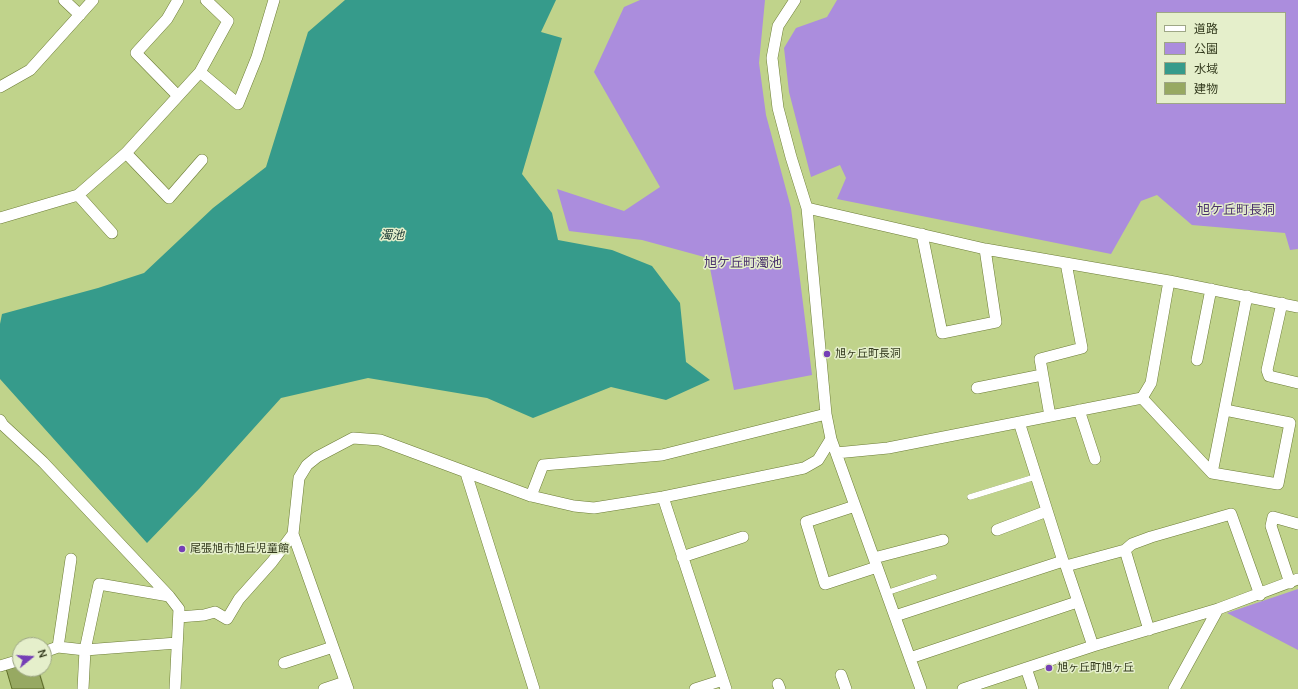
<!DOCTYPE html>
<meta charset="utf-8">
<style>
body{margin:0}
#map{position:relative;width:1298px;height:689px;overflow:hidden;background:#c0d38b;font-family:Manrope,"Noto Sans JP",sans-serif}
canvas{display:block}
.legend{position:absolute;left:1156px;top:12px;width:130px;height:92px;box-sizing:border-box;background:#e5efcb;border:1px solid #9ea786;margin:0;padding:5px 7px;list-style:none;font-size:12px;color:#343b1e}
.legend li{display:flex;align-items:center;gap:8px;height:20px}
.legend b{width:20px;border:1px solid #9ea786}
.north{position:absolute;left:12px;top:637px;width:40px;height:40px;box-sizing:border-box;background:#e5efcb;border:1px solid #9ea786;border-radius:50%;rotate:72deg;font-size:11px;font-weight:700;line-height:16px;text-align:center;color:#343b1e}
.north::after{content:'';display:block;margin:auto;width:14px;height:18px;background:#753fb6;clip-path:polygon(50% 0,100% 100%,50% 72%,0 100%)}
</style>
<div id="map">
<canvas width="1298" height="689"></canvas>
<ul class="legend">
<li><b style="height:5px;background:#fff"></b>道路</li>
<li><b style="height:11px;background:#ab8ddd"></b>公園</li>
<li><b style="height:11px;background:#369b8b"></b>水域</li>
<li><b style="height:11px;background:#97a962"></b>建物</li>
</ul>
<div class="north">N</div>
</div>
<script>
const ctx = document.querySelector('canvas').getContext('2d');
ctx.lineJoin = 'round';
function paint(path, color) {
  ctx.fillStyle = color;
  ctx.fill(path, 'evenodd');
}
function toPath(rows) {
  const path = new Path2D();
  for (const r of rows) {
    path.moveTo(r[0], r[1]);
    for (let i = 2; i < r.length; i += 2) path.lineTo(r[i], r[i + 1]);
  }
  return path;
}
function stroke(path, color, width, dash) {
  ctx.strokeStyle = color;
  ctx.lineWidth = width;
  ctx.lineCap = dash ? 'butt' : 'round';
  ctx.setLineDash(dash || []);
  ctx.stroke(path);
}
function label(font, color, halo, rows, align = 'center') {
  ctx.font = font + ' Manrope,"Noto Sans JP",sans-serif';
  ctx.lineWidth = 3;
  ctx.setLineDash([]);
  ctx.textBaseline = 'middle';
  ctx.strokeStyle = halo;
  ctx.fillStyle = color;
  for (const [text, x, y, turn = 0] of rows) {
    ctx.save();
    ctx.translate(x, y);
    ctx.rotate((+turn || 0) * Math.PI / 180);
    ctx.textAlign = isNaN(turn) ? turn : align;
    if (halo) ctx.strokeText(text, 0, 0);
    ctx.fillText(text, 0, 0);
    ctx.restore();
  }
}
paint(toPath([
 [640,0,765,0,759,63,766,115,791,208,812,375,734,390,708,258,642,240,569,231,557,189,624,211,660,187,594,72,624,7],
 [837,0,1298,0,1298,249,1290,250,1285,233,1192,225,1157,195,1141,201,1111,254,837,199,846,178,840,165,811,177,789,92,784,48,796,28,827,17],
 [1157,13,1285,13,1285,103,1157,103],
 [1298,589,1298,650,1227,613]
]), '#ab8ddd');
paint(toPath([
 [345,0,556,0,541,32,562,38,522,174,552,213,558,240,612,250,652,266,680,303,686,362,710,380,666,400,611,387,533,418,487,398,368,378,281,398,199,489,147,543,0,379,0,324,2,314,98,288,144,273,213,208,266,167,308,32]
]), '#369b8b');
paint(toPath([
 [20,669,39,669,45,689,13,689]
]), '#0003');
const building = toPath([
 [20,661,20,669,38,669,44,689,12,689,5,665,20,661]
]);
paint(building, '#97a962');
stroke(building, '#5d6d26', 1);
const lane = toPath([
 [970,497,1035,477],
 [886,593,934,577]
]);
const street = toPath([
 [64,0,80,15],
 [178,0,167,19,136,53,178,96],
 [795,0,778,26,772,58,778,108,791,157,807,208,826,414,831,439,921,689],
 [200,72,238,104,257,57,274,0],
 [0,87,30,70,93,0],
 [126,153,169,198,202,160],
 [78,195,112,233],
 [807,208,985,249,1169,281,1298,307],
 [0,218,78,195,126,153,200,72,228,21,206,0],
 [922,234,942,333,996,322,985,249],
 [1282,303,1267,370,1269,376,1298,383],
 [1197,360,1211,289],
 [977,388,1042,375],
 [1142,398,1212,473,1247,296],
 [1079,410,1095,459],
 [1050,416,1040,359,1082,348,1066,263],
 [0,420,3,425,43,462,169,596,179,609,175,689],
 [1019,422,1063,561,1066,566,1093,646],
 [836,453,888,448,1142,398,1151,383,1169,281],
 [466,473,534,689],
 [1212,473,1278,484,1290,423,1225,410],
 [531,496,543,465,662,455,826,414],
 [663,497,726,689],
 [855,506,806,522,825,584,877,567],
 [997,530,1047,511],
 [1125,550,1149,630],
 [682,557,743,537],
 [874,558,943,540],
 [1066,566,1125,550,1132,544,1151,537,1231,514,1260,595],
 [1290,583,1271,526,1273,517,1298,524],
 [895,616,1063,561],
 [179,617,204,615,215,612,227,619,239,599,272,562,293,534],
 [58,647,71,559],
 [44,652,58,647,85,650,177,643],
 [910,658,1077,602],
 [284,663,333,647],
 [0,666,20,660],
 [1026,668,1033,689],
 [841,675,846,689],
 [778,684,780,689],
 [83,689,85,650,99,584,169,596],
 [324,689,345,682],
 [348,689,293,534,299,478,307,465,317,457,353,438,380,440,531,496,574,506,594,508,663,497,804,468,818,460,831,439],
 [695,689,723,680],
 [963,689,1093,646,1218,609,1298,579],
 [1174,689,1218,609]
]);
stroke(lane, '#6d7d37', 6);
stroke(street, '#6d7d37', 12);
stroke(lane, '#fff', 5.5);
stroke(street, '#fff', 11);
for (const [x, y, r, color] of [
 [827,354,4,"#753fb6"],
 [182,549,4,"#753fb6"],
 [1049,668,4,"#753fb6"]
]) {
  const dot = new Path2D();
  dot.arc(x, y, r, 0, 2 * Math.PI);
  ctx.fillStyle = color;
  ctx.fill(dot);
  stroke(dot, '#e5efcb', 1.5);
}
label('11px', '#343b1e', '#e5efcb', [
 ["旭ヶ丘町長洞",835,354],
 ["尾張旭市旭丘児童館",190,549],
 ["旭ヶ丘町旭ヶ丘",1057,668]
], 'left');
label('italic 12px', '#1a3833', '#e5efcb', [
 ["濁池",392,236]
]);
label('13px', '#4b326d', '#e5efcb', [
 ["旭ケ丘町長洞",1236,210],
 ["旭ケ丘町濁池",743,263]
]);
</script>
